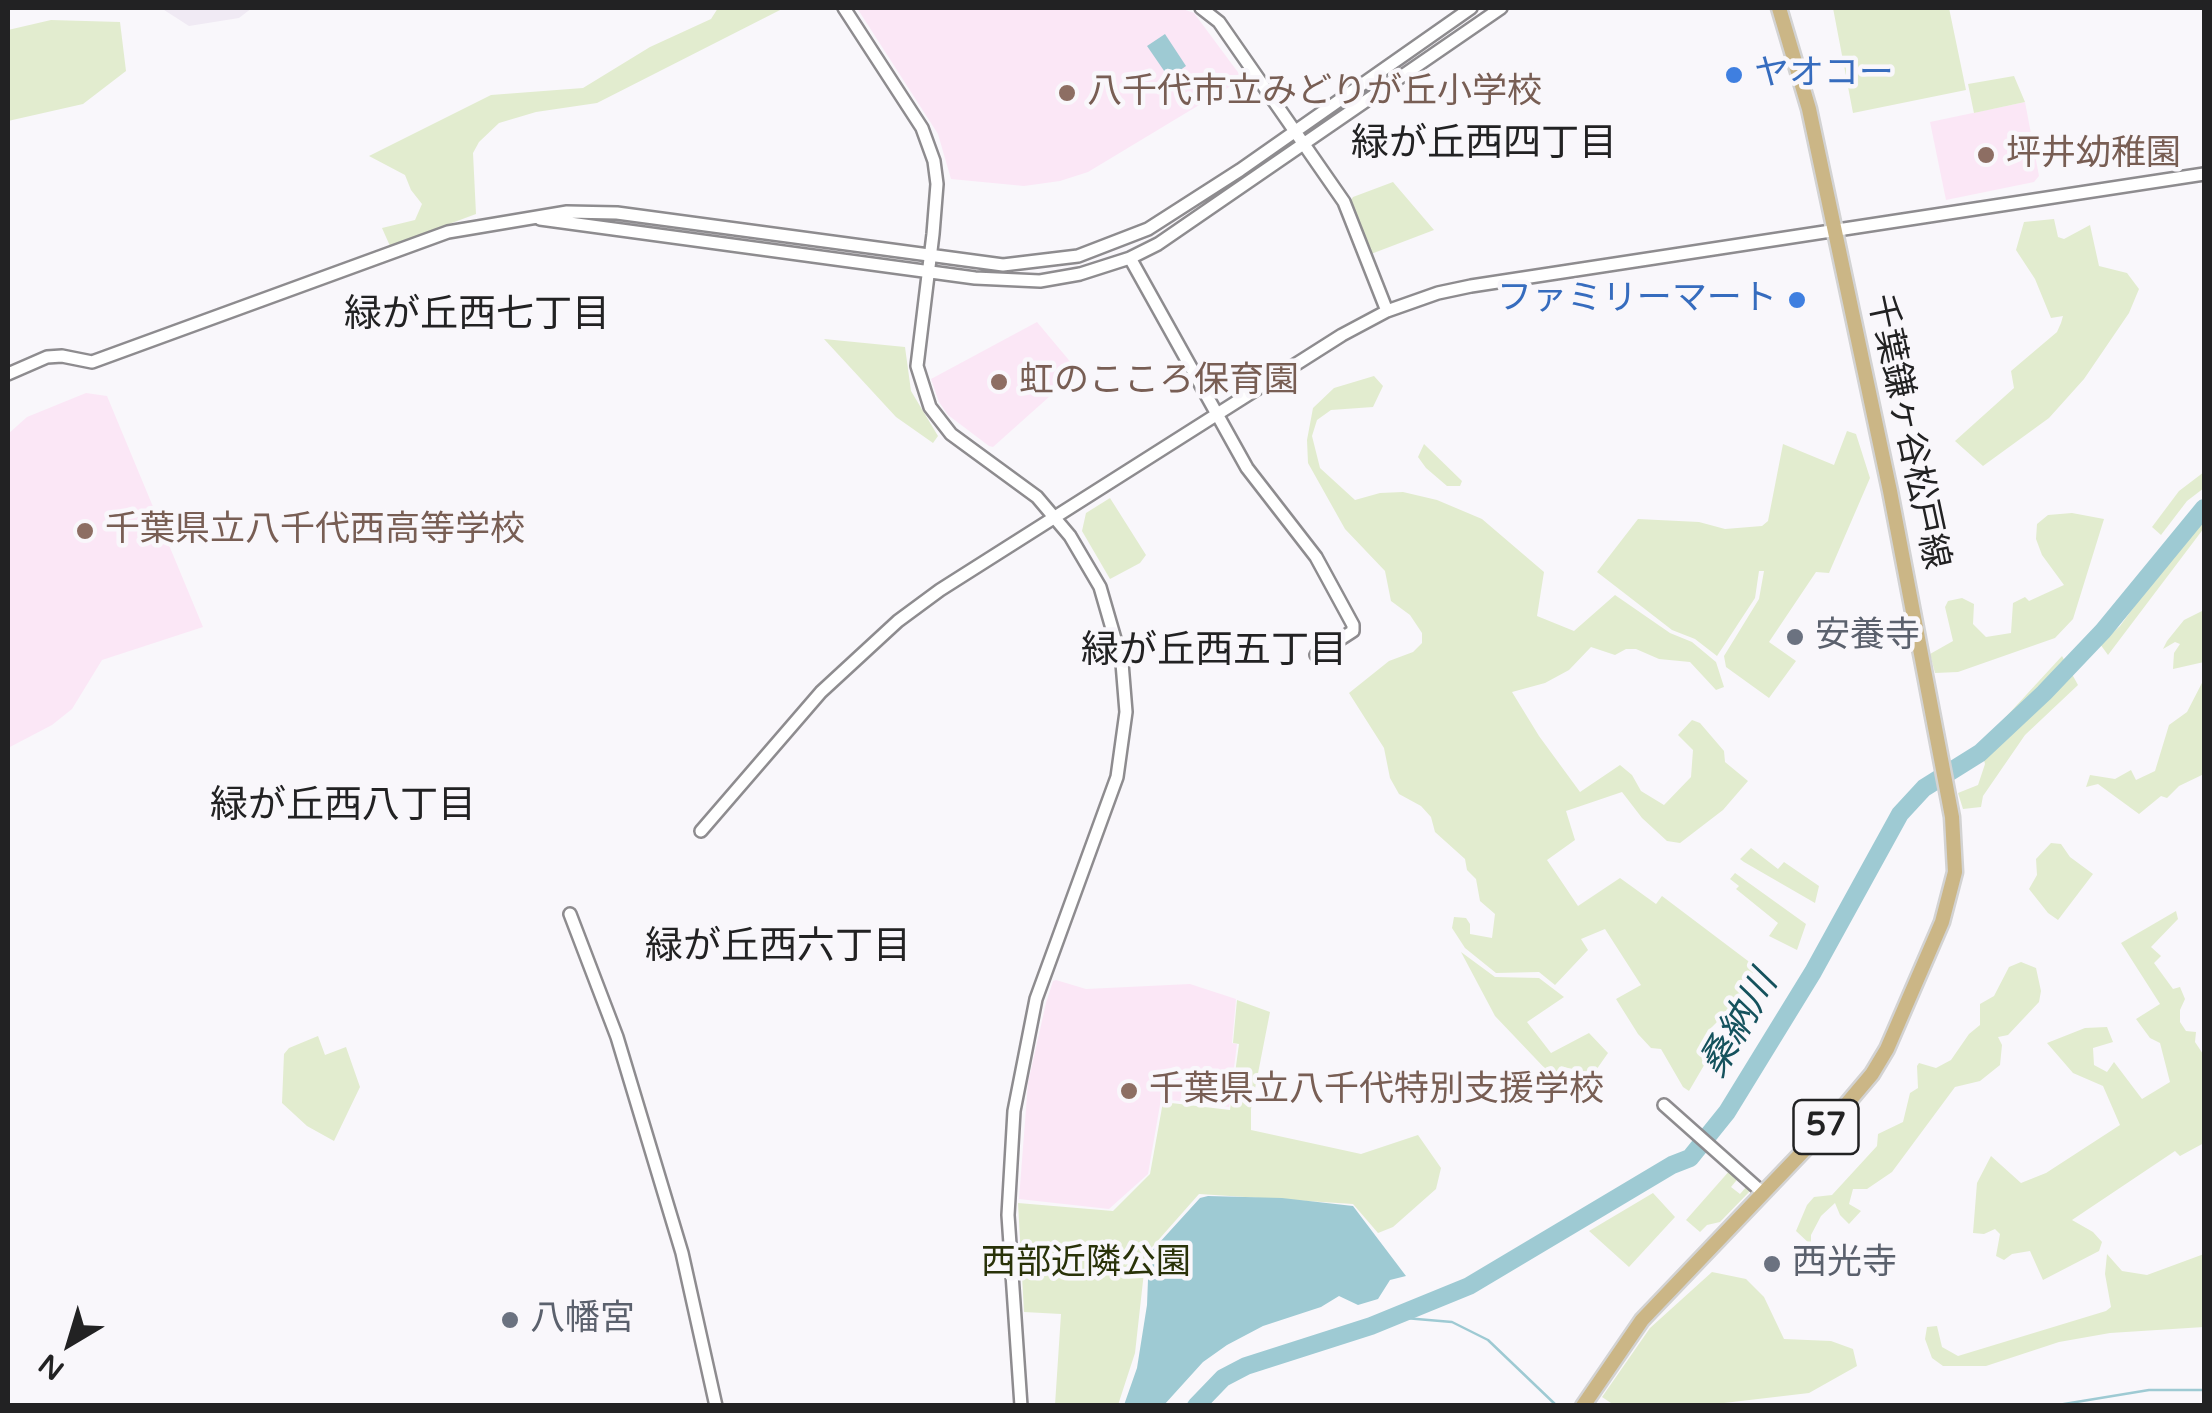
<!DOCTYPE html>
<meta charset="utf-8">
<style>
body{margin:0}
#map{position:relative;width:2212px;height:1413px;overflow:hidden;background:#f9f7fb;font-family:"Varela Round",sans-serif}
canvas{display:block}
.frame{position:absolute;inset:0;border:10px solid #222223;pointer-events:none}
.north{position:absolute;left:20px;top:1293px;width:100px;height:100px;-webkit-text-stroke:8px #f9f7fb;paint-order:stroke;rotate:218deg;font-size:28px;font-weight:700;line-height:40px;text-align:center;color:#222223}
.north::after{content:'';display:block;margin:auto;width:35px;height:45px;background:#222223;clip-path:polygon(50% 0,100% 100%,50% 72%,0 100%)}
</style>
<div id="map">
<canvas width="2212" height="1413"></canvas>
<div class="frame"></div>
<div class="north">N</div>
</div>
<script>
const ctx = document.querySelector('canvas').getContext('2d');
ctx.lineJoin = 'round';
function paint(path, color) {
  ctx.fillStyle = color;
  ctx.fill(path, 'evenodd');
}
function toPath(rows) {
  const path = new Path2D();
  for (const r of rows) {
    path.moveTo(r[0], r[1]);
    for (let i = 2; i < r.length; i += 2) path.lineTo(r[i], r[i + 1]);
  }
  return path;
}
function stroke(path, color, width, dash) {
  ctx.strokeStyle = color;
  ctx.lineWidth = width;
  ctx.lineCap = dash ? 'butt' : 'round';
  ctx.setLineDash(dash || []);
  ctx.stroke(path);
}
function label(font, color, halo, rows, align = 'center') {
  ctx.font = font + ' "Varela Round","Noto Sans JP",sans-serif';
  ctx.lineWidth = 9;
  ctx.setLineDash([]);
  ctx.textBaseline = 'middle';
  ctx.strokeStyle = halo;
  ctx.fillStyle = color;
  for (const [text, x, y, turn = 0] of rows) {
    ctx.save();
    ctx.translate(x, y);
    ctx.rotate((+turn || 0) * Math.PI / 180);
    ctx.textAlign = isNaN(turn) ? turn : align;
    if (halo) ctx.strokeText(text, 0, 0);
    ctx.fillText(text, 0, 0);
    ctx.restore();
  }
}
paint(toPath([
 [161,8,252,8,239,18,189,26]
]), '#f0eaf4');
paint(toPath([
 [857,8,1180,8,1194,13,1240,75,1239,81,1088,172,1060,181,1024,186,951,179,938,134],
 [2025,102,2039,176,2034,182,1946,200,1930,122],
 [1037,322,1078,371,993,447,989,446,948,415,939,402,931,379],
 [86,393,107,396,203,627,102,660,72,709,52,725,8,748,8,434,27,417],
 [1056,980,1086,989,1190,984,1236,999,1232,1043,1237,1044,1229,1107,1161,1099,1148,1174,1109,1209,1019,1199,1028,1083,1046,1003,1053,981]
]), '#fbe7f6');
paint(toPath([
 [718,8,784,8,597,103,536,112,499,123,479,142,473,153,476,214,390,246,382,228,415,220,422,204,411,190,405,175,369,156,491,95,583,88,650,47,711,19],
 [1833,8,1949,8,1966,90,1853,113],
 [51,20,120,22,126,71,83,104,8,121,8,30],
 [2014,76,2025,102,1974,113,1968,84],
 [1393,182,1434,230,1371,254,1350,202,1353,197],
 [2054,219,2058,237,2064,239,2090,225,2099,266,2127,273,2139,289,2129,313,2084,379,2049,418,1983,466,1955,441,2014,388,2011,371,2057,332,2061,323,2063,316,2051,318,2035,279,2016,250,2024,222],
 [824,339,905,347,911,391,938,436,933,443,896,417],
 [1374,376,1383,386,1373,407,1331,410,1317,420,1312,436,1320,468,1355,500,1380,493,1403,492,1437,500,1482,519,1544,572,1537,616,1574,631,1615,595,1670,633,1692,642,1716,662,1724,687,1716,690,1690,662,1659,659,1636,649,1626,649,1615,655,1591,647,1569,670,1545,683,1512,692,1539,736,1580,792,1620,765,1632,775,1641,791,1664,805,1691,777,1693,750,1678,735,1692,720,1700,723,1724,751,1725,762,1748,781,1723,810,1680,843,1667,841,1642,818,1622,792,1566,811,1575,840,1547,860,1578,906,1620,878,1656,904,1662,896,1756,967,1738,1001,1711,1028,1720,1038,1689,1091,1683,1087,1661,1049,1651,1048,1638,1034,1616,999,1641,985,1605,929,1581,939,1588,950,1555,985,1539,972,1496,973,1465,948,1452,928,1454,917,1466,918,1470,924,1470,934,1492,938,1495,914,1480,901,1476,879,1467,870,1465,859,1435,832,1431,817,1421,806,1399,794,1390,778,1384,748,1349,693,1389,661,1413,652,1422,643,1422,633,1410,615,1391,601,1385,571,1345,529,1308,463,1307,440,1313,408,1334,388],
 [1847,431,1856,434,1870,478,1829,573,1816,572,1769,642,1796,661,1769,698,1726,667,1724,656,1759,599,1764,571,1759,571,1755,598,1717,656,1695,639,1672,630,1597,572,1638,519,1699,522,1725,529,1762,526,1768,521,1783,444,1834,465],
 [1424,444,1462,481,1460,486,1447,486,1426,468,1418,457],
 [2204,472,2204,488,2187,501,2161,535,2152,527,2179,491],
 [1110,498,1146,555,1140,563,1110,579,1082,531,1086,513],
 [2204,511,2204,528,2108,655,2100,644,2120,626],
 [2072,513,2104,519,2073,619,2055,638,1958,672,1935,673,1930,654,1953,641,1945,607,1948,601,1962,598,1974,604,1973,624,1986,637,2011,633,2013,603,2025,597,2029,601,2064,585,2042,555,2036,539,2037,524,2048,515],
 [2204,610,2204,662,2173,669,2174,653,2180,644,2175,642,2163,649,2167,641,2184,620],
 [2062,656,2078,685,2025,735,1983,796,1981,807,1963,809,1958,793,1978,785,1985,764,1980,745],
 [2204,679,2204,774,2179,786,2167,798,2161,796,2139,814,2098,784,2086,787,2090,775,2115,779,2131,770,2136,780,2155,771,2169,725,2187,712],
 [2051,843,2061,844,2070,857,2093,874,2058,920,2048,913,2029,889,2037,875,2036,859],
 [1751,848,1778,869,1784,862,1819,886,1815,903,1744,862,1740,859],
 [1735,873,1806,924,1797,950,1769,936,1778,923,1736,889,1739,886,1730,879],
 [2176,911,2178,919,2151,947,2161,956,2154,963,2173,989,2180,987,2185,999,2180,1010,2180,1022,2186,1031,2196,1032,2195,1042,2203,1054,2204,1143,2180,1156,2175,1151,2072,1220,2093,1232,2102,1242,2099,1251,2043,1280,2030,1251,2012,1254,2004,1260,1996,1256,2000,1234,1995,1229,1984,1234,1973,1233,1977,1183,1991,1156,2021,1183,2046,1173,2120,1125,2103,1086,2073,1073,2047,1043,2085,1028,2107,1027,2113,1042,2093,1048,2094,1065,2107,1072,2114,1062,2142,1099,2170,1082,2160,1043,2150,1038,2136,1019,2160,1004,2121,943],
 [1461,952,1495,977,1539,978,1564,997,1527,1022,1551,1053,1589,1033,1608,1053,1594,1073,1563,1067,1554,1078,1495,1016],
 [2021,962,2036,968,2041,991,2039,1002,2008,1035,1998,1037,2002,1045,2000,1065,1980,1081,1955,1087,1892,1172,1867,1189,1853,1189,1849,1204,1861,1211,1849,1224,1840,1215,1835,1203,1821,1216,1811,1235,1811,1245,1796,1231,1807,1205,1814,1197,1832,1195,1877,1146,1878,1134,1903,1122,1910,1093,1918,1088,1917,1066,1919,1063,1936,1068,1951,1060,1969,1034,1980,1025,1980,1004,1994,996,2009,967],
 [1237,1000,1270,1012,1251,1109,1251,1130,1361,1154,1418,1135,1441,1168,1436,1189,1393,1227,1378,1233,1353,1204,1199,1194,1146,1254,1135,1353,1118,1405,1055,1405,1061,1314,1024,1312,1018,1203,1113,1211,1150,1174,1163,1102,1230,1110,1239,1044,1233,1043],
 [318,1036,325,1055,346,1047,360,1087,334,1141,307,1126,282,1103,284,1054,289,1048],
 [1731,1169,1740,1176,1731,1187,1740,1194,1748,1185,1752,1189,1720,1222,1707,1225,1700,1232,1686,1220],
 [1653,1193,1675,1217,1629,1267,1589,1231],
 [2107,1254,2122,1271,2147,1275,2204,1254,2204,1327,2110,1333,2059,1342,1986,1366,1943,1366,1932,1358,1925,1339,1927,1327,1937,1326,1942,1347,1958,1356,2106,1311,2111,1307,2105,1274],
 [1712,1272,1746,1279,1764,1297,1784,1339,1831,1341,1853,1349,1857,1366,1809,1393,1707,1405,1614,1405,1602,1397,1650,1328]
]), '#e2eccf');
paint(toPath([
 [1165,34,1186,66,1169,78,1147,46],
 [1208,1196,1282,1198,1353,1206,1406,1276,1390,1280,1378,1299,1358,1305,1339,1296,1321,1307,1263,1326,1227,1345,1203,1362,1164,1405,1124,1405,1137,1368,1147,1305,1149,1254,1200,1198]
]), '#9ecad3');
stroke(toPath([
 [1393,1317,1452,1322,1488,1340,1557,1406],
 [2052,1406,2149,1390,2204,1390]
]), '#9ecad3', 2.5);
stroke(toPath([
 [1196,1406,1223,1378,1246,1366,1371,1326,1469,1286,1672,1165,1690,1158,1727,1112,1813,972,1900,814,1924,788,1980,753,2044,693,2103,631,2204,508]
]), '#9ecad3', 18);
const tertiary = toPath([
 [844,8,922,128,934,161,937,184,933,234,917,366,930,407,951,434,1037,497,1070,536,1100,587,1122,663,1126,712,1117,777,1036,999,1014,1111,1008,1215,1021,1406],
 [1201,8,1219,22,1344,202,1387,311],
 [540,219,975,278,1040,281,1080,274,1130,258,1158,244,1501,8],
 [1130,258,1247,468,1316,557,1353,625,1353,631,1316,655],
 [8,374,47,357,62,356,92,362,448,232,567,212,617,213,1003,265,1078,256,1148,229,1240,170,1471,8],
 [701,831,821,692,898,621,940,590,1342,335,1387,311,1438,293,1471,286,2204,174],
 [570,914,617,1037,682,1253,716,1406],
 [1664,1105,1763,1193]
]);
const primary = toPath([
 [1583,1406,1642,1320,1834,1119,1872,1074,1887,1049,1942,922,1955,872,1952,817,1890,491,1809,109,1779,8]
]);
stroke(tertiary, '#8e8c8f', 16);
stroke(primary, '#d3d3d3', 19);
stroke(tertiary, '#fff', 11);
stroke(primary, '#cbb686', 14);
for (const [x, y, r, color] of [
 [1734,75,10,"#3f7fe0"],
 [1067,93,10,"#8d6e63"],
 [1986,155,10,"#8d6e63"],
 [1797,300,10,"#3f7fe0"],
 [999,382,10,"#8d6e63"],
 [85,531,10,"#8d6e63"],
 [1795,637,10,"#6b7280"],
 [1129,1091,10,"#8d6e63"],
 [1772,1264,10,"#6b7280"],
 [510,1320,10,"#6b7280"]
]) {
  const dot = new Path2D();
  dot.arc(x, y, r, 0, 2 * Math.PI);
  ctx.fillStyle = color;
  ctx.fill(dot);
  stroke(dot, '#f9f7fb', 4);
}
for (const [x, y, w] of [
 [1826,1127,65]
]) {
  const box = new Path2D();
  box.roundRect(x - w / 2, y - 27, w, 54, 8);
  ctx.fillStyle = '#f9f7fb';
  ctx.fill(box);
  stroke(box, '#222223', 2.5);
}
label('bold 32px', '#222223', null, [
 ["57",1826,1127]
]);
label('35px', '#366cbe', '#f9f7fb', [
 ["ヤオコー",1754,75],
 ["ファミリーマート",1777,300,"right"]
], 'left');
label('35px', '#785e54', '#f9f7fb', [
 ["八千代市立みどりが丘小学校",1087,93],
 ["坪井幼稚園",2006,155],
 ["虹のこころ保育園",1019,382],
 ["千葉県立八千代西高等学校",105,531],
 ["千葉県立八千代特別支援学校",1149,1091]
], 'left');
label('35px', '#222223', '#f9f7fb', [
 ["千葉鎌ヶ谷松戸線",1907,432,78]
]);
label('35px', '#5b616d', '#f9f7fb', [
 ["安養寺",1815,637],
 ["西光寺",1792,1264],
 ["八幡宮",530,1320]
], 'left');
label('35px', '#293209', '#f9f7fb', [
 ["西部近隣公園",1086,1264]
]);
label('38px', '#222223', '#f9f7fb', [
 ["緑が丘西四丁目",1484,145],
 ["緑が丘西七丁目",477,316],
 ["緑が丘西五丁目",1214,652],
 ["緑が丘西八丁目",343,807],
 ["緑が丘西六丁目",778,948]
]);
label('italic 38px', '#15525d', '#f9f7fb', [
 ["桑納川",1740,1025,-60]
]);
</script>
